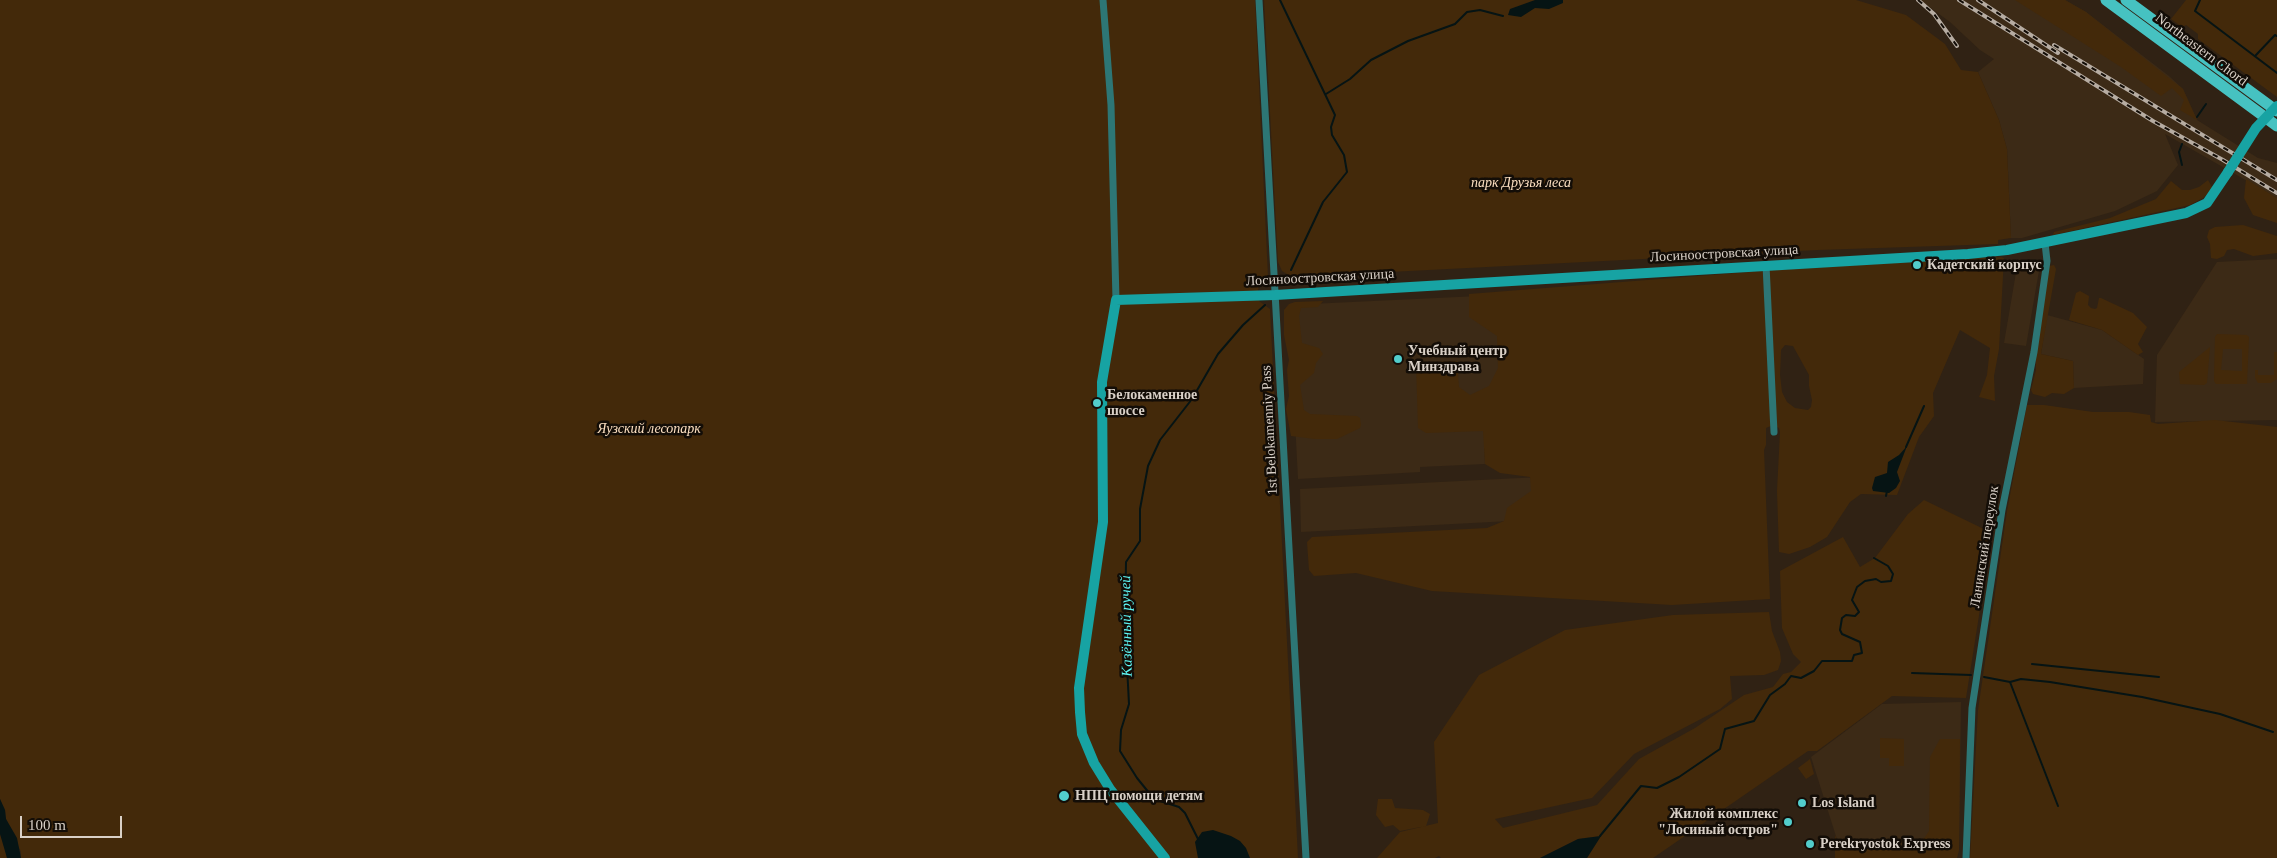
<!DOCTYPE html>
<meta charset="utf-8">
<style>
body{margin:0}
#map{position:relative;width:2277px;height:858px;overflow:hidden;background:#302214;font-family:"Times New Roman",serif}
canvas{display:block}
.scale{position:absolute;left:20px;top:816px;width:102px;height:22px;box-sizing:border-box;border:2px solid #d9d0c7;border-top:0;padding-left:6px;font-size:15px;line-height:18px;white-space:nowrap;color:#d9d0c7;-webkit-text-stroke:4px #130d07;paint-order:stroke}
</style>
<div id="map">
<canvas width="2277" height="858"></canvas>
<div class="scale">100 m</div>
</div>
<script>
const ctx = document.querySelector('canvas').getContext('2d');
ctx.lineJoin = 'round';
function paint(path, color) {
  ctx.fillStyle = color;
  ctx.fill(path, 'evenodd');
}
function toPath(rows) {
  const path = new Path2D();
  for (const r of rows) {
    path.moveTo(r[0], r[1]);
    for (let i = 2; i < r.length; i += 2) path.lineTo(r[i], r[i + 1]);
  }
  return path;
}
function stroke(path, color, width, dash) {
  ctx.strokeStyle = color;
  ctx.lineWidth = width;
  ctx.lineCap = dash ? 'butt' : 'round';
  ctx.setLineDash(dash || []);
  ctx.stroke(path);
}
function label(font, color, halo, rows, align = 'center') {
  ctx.font = font + ' "Times New Roman",serif';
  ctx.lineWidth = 5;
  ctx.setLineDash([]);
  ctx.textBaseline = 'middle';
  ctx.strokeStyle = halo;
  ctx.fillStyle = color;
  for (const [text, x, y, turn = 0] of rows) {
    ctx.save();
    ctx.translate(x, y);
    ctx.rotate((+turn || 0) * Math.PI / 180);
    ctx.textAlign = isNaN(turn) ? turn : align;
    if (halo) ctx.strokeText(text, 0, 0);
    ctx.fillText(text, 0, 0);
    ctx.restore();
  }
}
paint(toPath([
 [1920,0,2065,0,2086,12,2169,76,2183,89,2197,120,2258,158,2277,163,2277,198,2165,134,2178,165,2157,191,2115,211,2022,238,2011,238,2007,149,1999,120,1978,72,1994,59,1980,50,1950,22],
 [2277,259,2277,420,2155,422,2157,355,2217,262],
 [2018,261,2040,265,2026,346,2004,343],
 [1500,295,1507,432,1484,433,1485,464,1420,467,1420,472,1298,479,1289,305],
 [2047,315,2102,330,2144,359,2143,384,2074,388,2073,361,2041,354],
 [1721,468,1719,510,1301,532,1300,489],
 [1961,702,1959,850,1957,858,1840,849,1811,757,1882,704]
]), '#3c2a16');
paint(toPath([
 [0,0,1255,0,1268,277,1258,289,1259,301,1270,309,1298,858,21,858,21,852,6,819,5,810,0,799],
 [1264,0,1856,0,1906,15,1945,44,1961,70,1978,72,1999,120,2007,149,2011,238,1998,240,1998,244,1818,250,1292,277,1282,271,1278,262],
 [2015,0,2065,0,2086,12,2183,89,2197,120,2180,110,2184,100,2172,88,2161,96,2121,67],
 [2186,0,2277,0,2277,97,2198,39,2198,34,2186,25,2182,27,2171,19],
 [2246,179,2277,198,2277,223,2253,215,2244,198],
 [2208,180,2213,189,2203,198,2190,205,2053,235,2054,232,2110,218,2156,199,2171,181,2182,190,2190,190,2199,187],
 [2243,225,2277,236,2277,253,2253,256,2234,249,2227,250,2224,256,2217,259,2211,258,2210,244,2207,237,2209,230,2215,227],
 [2001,257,2004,258,1999,349,1994,376,1995,401,1979,397,1987,375,1990,348,1960,330,1933,393,1934,416,1919,437,1897,495,1861,494,1850,502,1827,537,1810,547,1789,554,1779,552,1777,491,1780,432,1779,428,1773,425,1766,428,1766,445,1764,450,1770,599,1672,605,1432,591,1356,573,1314,576,1309,570,1307,542,1312,537,1487,528,1504,521,1507,508,1531,491,1530,477,1500,473,1485,464,1483,431,1426,433,1418,428,1416,363,1457,361,1459,387,1470,395,1489,386,1498,368,1497,336,1469,317,1469,294,1762,271,1766,275,1771,270],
 [1785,345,1793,346,1809,375,1809,386,1812,400,1811,407,1808,410,1795,408,1787,402,1782,392,1780,375,1781,350],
 [2054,265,2056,269,2041,354,2073,361,2074,388,2064,394,2052,393,2045,397,2033,394,2031,390,2036,370,2036,349,2049,266],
 [2080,291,2089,296,2088,305,2091,308,2095,309,2097,308,2099,298,2101,298,2133,313,2147,327,2138,344,2143,352,2138,355,2102,330,2069,320,2076,293],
 [1323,301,1318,307,1301,308,1299,316,1302,343,1319,348,1323,354,1316,363,1314,373,1300,385,1304,410,1310,414,1357,416,1360,418,1361,425,1360,428,1337,439,1315,439,1291,436,1286,409,1289,396,1287,370,1289,360,1284,335,1284,310,1289,304,1295,302],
 [2217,334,2247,335,2249,337,2247,384,2216,384,2214,381,2215,337],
 [2223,349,2242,349,2242,371,2221,370],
 [2210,347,2207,383,2204,385,2180,384,2179,372],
 [2274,352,2277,352,2277,379,2271,383,2258,383,2255,378,2255,370,2258,370,2258,375,2274,375],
 [2027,405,2044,405,2093,412,2129,412,2150,415,2151,422,2158,424,2215,420,2277,427,2277,858,1970,858,1978,710,2007,511],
 [1924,500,1992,533,1966,698,1892,696,1817,751,1808,751,1653,858,1587,858,1601,836,1578,839,1540,858,1441,858,1439,856,1435,858,1377,858,1400,832,1438,823,1434,742,1479,675,1565,630,1673,615,1769,612,1772,631,1780,652,1781,661,1778,670,1764,675,1730,676,1732,699,1720,709,1634,754,1592,798,1495,819,1503,828,1597,805,1639,759,1695,728,1744,695,1773,687,1783,674,1791,672,1801,662,1793,654,1782,628,1780,571,1843,537,1860,567,1875,558,1908,514],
 [1880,738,1904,739,1904,766,1889,766,1889,758,1880,758],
 [1940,739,1960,739,1959,850,1957,858,1835,858,1835,835,1840,849,1908,849,1925,837,1929,831,1930,757],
 [1810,759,1814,774,1806,779,1798,768],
 [1378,799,1392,799,1395,808,1423,810,1430,814,1426,826,1400,831,1393,825,1385,827,1376,815],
 [0,834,5,846,7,858,0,858]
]), '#43290a');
paint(toPath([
 [1535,0,1563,0,1563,3,1549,9,1535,8,1521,17,1508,15,1510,9],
 [1907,446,1897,472,1900,481,1896,488,1889,493,1873,491,1872,488,1875,477,1887,473,1888,462,1899,455],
 [0,799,5,810,6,819,17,838,21,858,7,858,0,834],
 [1213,830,1231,836,1240,841,1246,848,1250,858,1198,858,1195,842,1202,832],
 [1601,836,1587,858,1540,858,1578,839]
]), '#061414');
stroke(toPath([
 [1280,0,1335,115,1331,127,1332,135,1344,155,1347,172,1323,202,1291,270],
 [2200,0,2195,11,2277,73],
 [2256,55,2275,35,2277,36],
 [1326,94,1350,79,1371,60,1408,41,1455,24,1467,12,1480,10,1503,16],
 [2197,117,2206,104],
 [2182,144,2179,152,2182,165],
 [1906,447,1924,406],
 [1886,496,1887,491],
 [2032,664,2159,677],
 [1912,673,1971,675],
 [1984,677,2010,682,2021,679,2050,682,2142,697,2220,714,2273,732],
 [2010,682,2058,806],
 [1600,836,1641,786,1657,788,1679,777,1720,749,1725,729,1754,721,1770,695,1785,684,1791,676,1801,678,1814,671,1822,661,1852,661,1854,655,1862,653,1860,642,1842,634,1840,630,1842,618,1846,615,1855,616,1859,612,1852,600,1857,587,1865,581,1876,579,1881,582,1891,581,1893,574,1888,566,1874,558],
 [1198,839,1185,813,1179,807,1154,799,1137,778,1120,751,1121,730,1129,704,1125,628,1126,562,1140,541,1140,509,1148,466,1160,440,1192,399,1218,354,1243,325,1265,305]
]), '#061414', 2);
stroke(toPath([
 [1103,0,1111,105,1116,300],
 [1259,0,1306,858],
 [1766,265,1774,432],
 [1966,858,1972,708,2002,510,2034,352,2047,261,2045,243]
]), '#2d7675', 7);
stroke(toPath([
 [1165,858,1110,789,1094,763,1082,734,1080,712,1079,688,1103,522,1102,382,1116,300,1275,295,1968,254,2007,250,2186,213,2207,203,2228,172]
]), '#17a3a3', 10);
stroke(toPath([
 [2106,0,2277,126],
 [2126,0,2277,111]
]), '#46c2c1', 11);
const rail = toPath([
 [1918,0,1934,14,1957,46],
 [1959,0,2153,121,2223,160,2277,193],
 [1978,0,2058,53],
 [2054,45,2277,180]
]);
stroke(rail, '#b6aca2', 4);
stroke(rail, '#130d07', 2, [5.5]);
stroke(toPath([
 [2228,172,2256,128,2277,106]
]), '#17a3a3', 10);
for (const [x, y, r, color] of [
 [1917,265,5,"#52cdcc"],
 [1398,359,5,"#52cdcc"],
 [1097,403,5,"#52cdcc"],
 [1064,796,6,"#52cdcc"],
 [1802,803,5,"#52cdcc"],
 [1788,822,5,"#52cdcc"],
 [1810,844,5,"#52cdcc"]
]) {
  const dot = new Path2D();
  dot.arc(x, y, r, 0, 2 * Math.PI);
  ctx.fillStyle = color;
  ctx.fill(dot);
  stroke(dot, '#130d07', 2);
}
label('14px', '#d9d0c7', '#130d07', [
 ["Northeastern Chord",2201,50,37],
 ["Лосиноостровская улица",1724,254,-3],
 ["Лосиноостровская улица",1320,278,-3],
 ["1st Belokamenniy Pass",1270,430,-93],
 ["Ланинский переулок",1985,547,-81]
]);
label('italic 14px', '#fcdfc1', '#130d07', [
 ["парк Друзья леса",1521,183],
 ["Яузский лесопарк",649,429]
]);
label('bold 14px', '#d9d0c7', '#130d07', [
 ["Кадетский корпус",1927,265],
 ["Учебный центр",1408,351],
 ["Минздрава",1408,367],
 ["Белокаменное",1107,395],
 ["шоссе",1107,411],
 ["НПЦ помощи детям",1075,796],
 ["Los Island",1812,803],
 ["Жилой комплекс",1778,814,"right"],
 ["\"Лосиный остров\"",1778,830,"right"],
 ["Perekryostok Express",1820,844]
], 'left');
label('italic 15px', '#5ef7f6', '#130d07', [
 ["Казённый ручей",1127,626,-91]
]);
</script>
